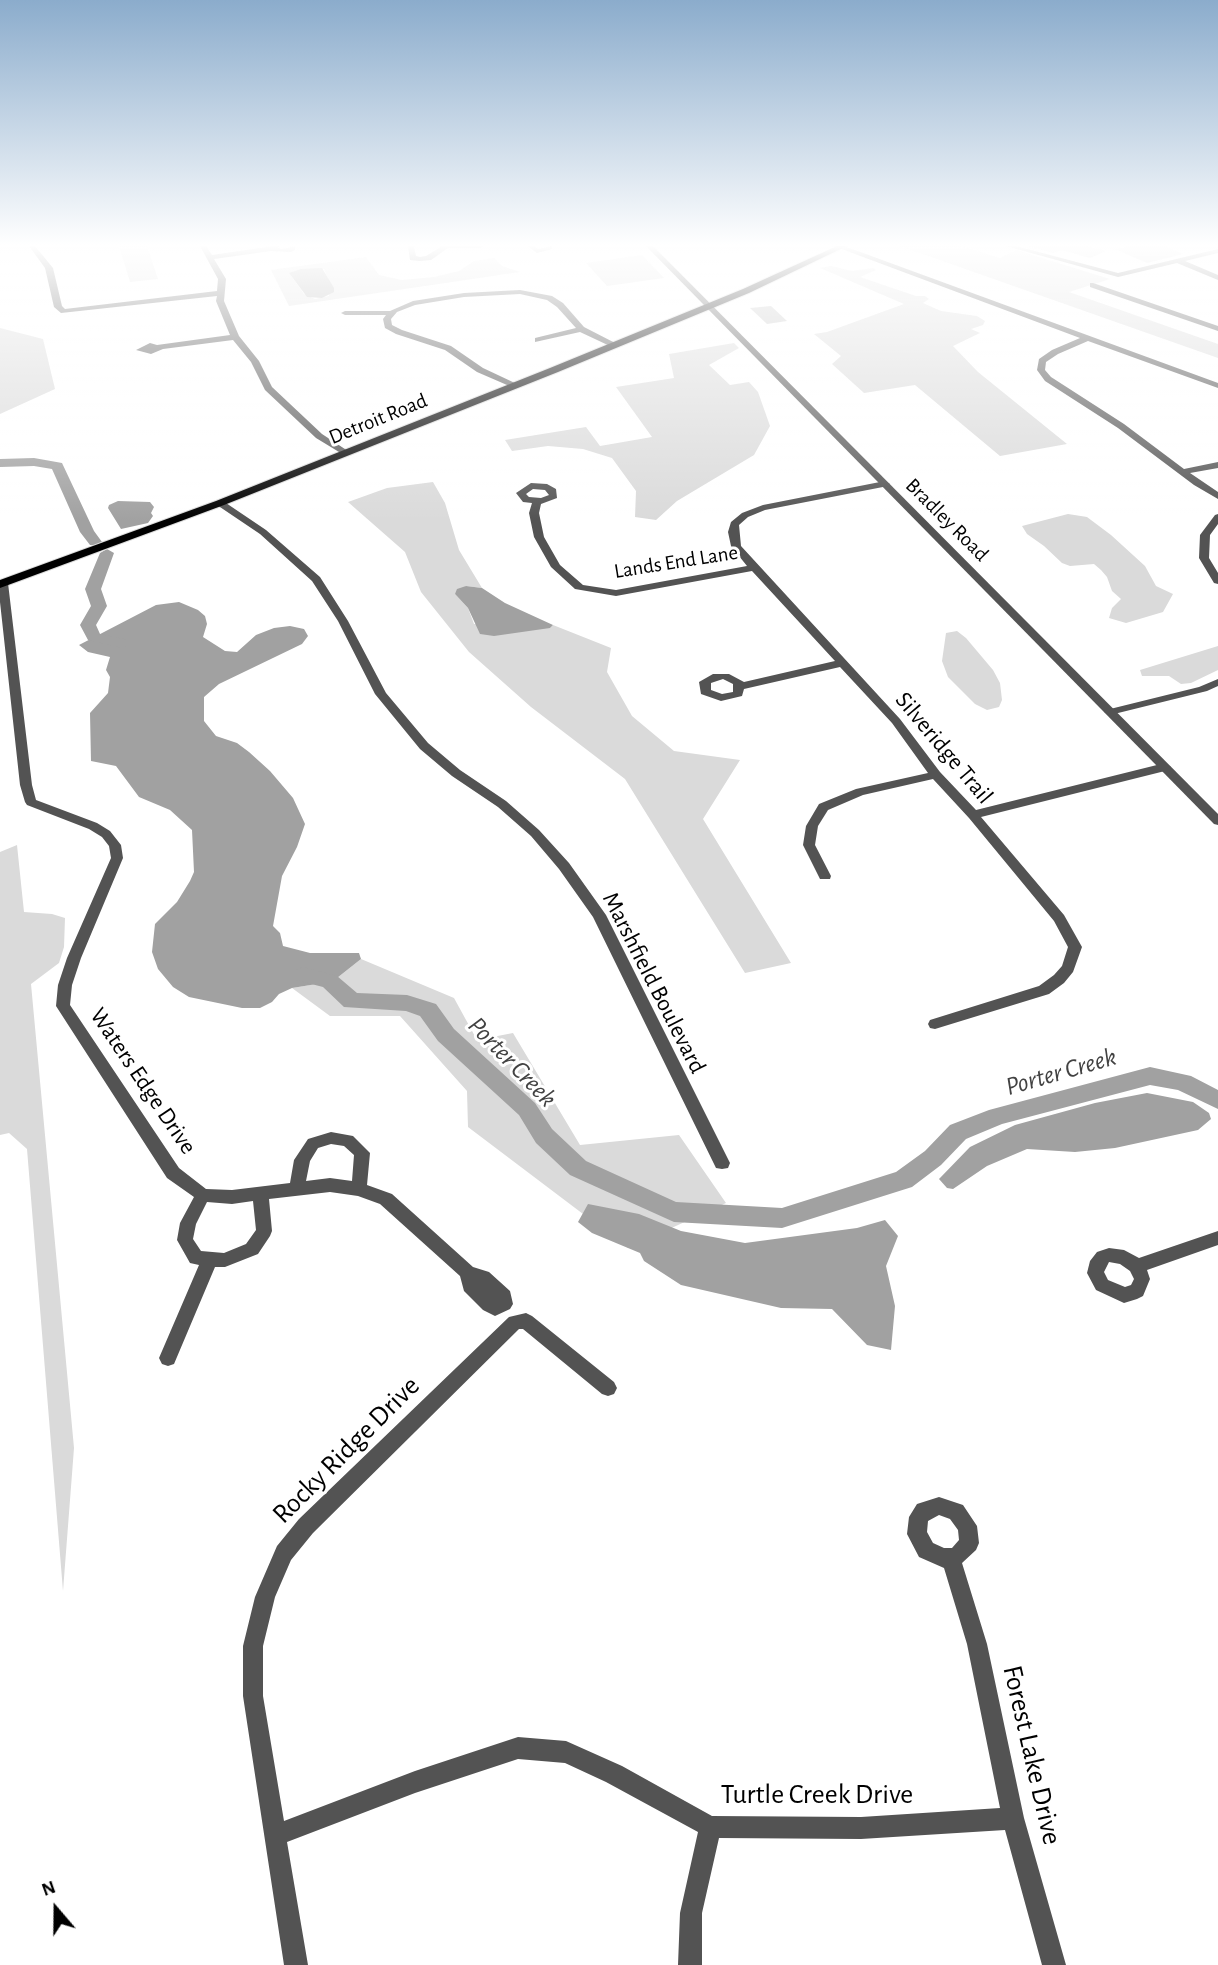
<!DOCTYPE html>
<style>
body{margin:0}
#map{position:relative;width:1218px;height:1965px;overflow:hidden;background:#fff;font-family:"Alegreya Sans",sans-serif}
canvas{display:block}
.north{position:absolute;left:21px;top:1874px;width:70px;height:70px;-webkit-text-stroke:5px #fff;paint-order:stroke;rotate:340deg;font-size:19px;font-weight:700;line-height:28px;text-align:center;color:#000}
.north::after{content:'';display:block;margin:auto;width:24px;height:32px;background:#000;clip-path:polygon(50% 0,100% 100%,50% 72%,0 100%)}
</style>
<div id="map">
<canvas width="1218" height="1965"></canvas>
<div class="north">N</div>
</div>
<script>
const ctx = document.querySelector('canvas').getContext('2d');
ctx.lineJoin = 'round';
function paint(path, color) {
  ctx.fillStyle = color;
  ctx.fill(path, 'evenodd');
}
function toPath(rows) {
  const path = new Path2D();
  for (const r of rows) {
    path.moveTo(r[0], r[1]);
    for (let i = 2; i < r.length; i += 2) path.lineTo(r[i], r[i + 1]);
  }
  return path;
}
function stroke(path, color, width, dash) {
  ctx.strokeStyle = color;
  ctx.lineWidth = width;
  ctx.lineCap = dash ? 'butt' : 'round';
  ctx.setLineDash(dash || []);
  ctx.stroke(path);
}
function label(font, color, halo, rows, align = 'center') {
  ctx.font = font + ' "Alegreya Sans",sans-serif';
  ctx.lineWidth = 6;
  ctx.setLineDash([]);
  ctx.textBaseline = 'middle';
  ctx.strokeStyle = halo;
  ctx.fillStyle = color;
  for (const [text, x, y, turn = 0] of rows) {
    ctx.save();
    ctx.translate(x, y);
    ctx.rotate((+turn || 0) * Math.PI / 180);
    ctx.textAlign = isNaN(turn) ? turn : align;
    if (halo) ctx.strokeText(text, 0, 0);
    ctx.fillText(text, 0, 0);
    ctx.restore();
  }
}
paint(toPath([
 [119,246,147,246,158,279,130,282],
 [900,246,961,246,1000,258,1016,250,1110,279,1069,292,1218,344,1218,358],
 [642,255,664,278,607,286,586,263],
 [366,257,379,275,402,280,434,277,459,271,474,261,494,258,502,266,520,272,289,306,271,270],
 [324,269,330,284,329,296,315,299,304,294,289,273],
 [831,266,852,271,873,268,876,270,860,277,916,296,925,296,929,299,923,303,941,311,977,316,985,321,983,325,971,329,980,333,953,346,978,372,1067,444,1000,456,915,385,864,393,832,364,841,356,814,334,827,332,904,304,820,268],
 [0,328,43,339,55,389,0,414],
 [734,343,739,348,709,365,730,385,749,382,758,392,770,426,754,455,677,501,656,520,635,517,636,491,612,458,583,449,548,446,512,451,505,440,586,427,600,446,652,437,616,387,674,378,669,354],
 [433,482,445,503,459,550,482,588,466,586,455,594,468,608,474,624,550,628,553,625,611,648,607,672,632,716,674,751,740,760,703,819,791,963,745,973,625,779,531,707,469,652,421,592,405,552,348,502,387,488],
 [1068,514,1087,517,1111,535,1145,566,1156,586,1173,594,1163,612,1126,623,1109,618,1112,608,1121,599,1112,591,1107,577,1101,570,1094,564,1070,566,1062,563,1044,546,1027,534,1022,526],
 [957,631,966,638,993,670,1000,683,1002,700,999,707,987,710,975,704,948,677,942,661,946,633],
 [1218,646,1218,670,1191,683,1181,684,1169,676,1142,676,1140,670],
 [17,845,24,912,52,914,65,918,64,947,59,963,31,984,74,1448,63,1591,27,1149,9,1133,0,1135,0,852],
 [361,959,454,998,477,1040,513,1033,580,1145,679,1135,726,1203,628,1248,468,1127,467,1091,400,1016,330,1016,292,988,323,983,337,978]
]), '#dadada');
paint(toPath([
 [322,268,334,288,334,292,322,298,307,297,289,273,301,269],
 [118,501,150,502,154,507,151,513,153,516,148,523,121,529,108,508,109,505],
 [466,586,482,588,505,603,553,625,550,628,494,636,480,634,468,608,455,594,457,589],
 [179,602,198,610,205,616,207,624,203,637,225,651,237,652,256,635,274,628,290,626,304,629,308,636,302,644,219,684,204,697,204,721,216,736,237,743,249,752,270,771,293,798,305,824,297,847,282,876,273,926,280,933,283,946,310,953,359,953,361,959,337,978,323,983,292,988,279,994,272,1002,260,1008,242,1008,189,997,173,987,158,969,152,952,155,924,177,902,190,881,194,872,192,830,170,810,139,797,116,766,91,761,90,713,108,693,110,677,106,670,110,657,88,652,79,645,156,605],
 [1147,1093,1193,1102,1209,1113,1211,1119,1198,1130,1115,1148,1075,1152,1027,1149,987,1166,953,1189,947,1188,939,1179,970,1147,1015,1125,1095,1103],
 [588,1204,639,1214,681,1231,745,1243,857,1228,885,1220,898,1236,886,1266,895,1306,891,1350,867,1345,832,1309,781,1308,681,1285,644,1261,640,1253,592,1233,578,1222]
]), '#a1a1a1');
paint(toPath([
 [34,458,62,463,94,531,102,542,100,545,90,545,80,532,52,469,34,466,0,467,0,459,34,458],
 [107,549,114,553,101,589,107,606,96,625,100,634,128,640,130,643,122,648,88,640,80,625,91,606,85,589,100,553,107,549],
 [303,967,337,976,357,993,407,995,436,1004,454,1029,535,1103,552,1129,586,1161,676,1202,782,1208,896,1172,925,1151,950,1125,989,1110,1150,1067,1191,1076,1218,1090,1218,1109,1178,1090,1150,1085,1002,1124,966,1139,941,1165,912,1187,782,1228,674,1222,570,1175,536,1143,519,1115,438,1041,420,1016,406,1011,344,1007,323,987,296,980,293,975,296,970,303,967]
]), '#a1a1a1');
paint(toPath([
 [1027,246,1087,246,1106,251,1090,258,1062,250,1053,253],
 [1130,246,1164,246,1183,254,1147,263,1115,249],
 [771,306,787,321,767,324,750,308]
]), '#c3c3c3');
const primary = toPath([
 [837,246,847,246,749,293,558,372,224,505,0,588,0,580,216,501,550,368,743,289,837,246]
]);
stroke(primary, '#dbdbdb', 2);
paint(toPath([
 [29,246,35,246,53,268,62,306,65,309,217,291,218,279,200,246,206,246,212,255,273,246,279,246,278,248,282,249,295,246,295,250,291,252,271,251,214,259,226,279,224,301,239,336,259,361,272,387,322,434,351,453,344,455,316,438,265,390,251,362,233,340,163,349,151,354,136,350,150,343,157,345,230,335,216,301,217,296,61,313,54,307,45,268,29,246],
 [408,246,414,246,416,256,420,257,426,256,442,246,484,246,481,248,448,248,431,260,420,261,410,260,408,246],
 [527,246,534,246,538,249,552,246,552,249,537,253,527,246],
 [838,246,844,246,1218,383,1218,388,1088,341,1058,354,1046,362,1045,370,1051,377,1124,424,1184,469,1218,462,1218,468,1190,473,1218,492,1218,499,1194,485,1118,428,1045,381,1037,370,1039,359,1052,350,1080,338,839,248,838,246],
 [1006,246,1016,246,1118,273,1218,249,1218,253,1185,261,1218,275,1218,280,1177,263,1118,277,1006,246],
 [1093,283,1218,326,1218,331,1090,287,1090,283,1093,283],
 [520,290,552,296,563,303,584,327,619,345,612,347,580,332,535,342,535,338,576,328,557,307,547,300,520,294,464,297,415,305,397,312,391,319,392,325,402,330,451,346,483,368,517,384,517,388,514,388,477,372,445,350,396,334,385,328,383,319,386,315,345,315,341,313,345,311,390,311,413,301,464,293,520,290],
 [885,481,890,484,888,486,765,510,748,517,739,525,741,546,900,719,940,772,976,810,1165,763,1171,767,1169,770,981,817,1064,915,1082,947,1073,972,1064,983,1049,994,935,1029,930,1028,928,1024,930,1020,1039,986,1054,975,1062,966,1068,947,1054,921,969,818,933,779,863,795,828,810,818,826,815,845,831,876,830,879,820,879,803,845,806,826,819,804,856,789,928,773,892,723,840,667,744,689,742,696,721,701,701,694,699,682,713,674,729,674,744,682,835,661,752,571,616,596,575,589,551,567,534,537,529,513,532,503,523,502,516,493,531,483,547,484,556,489,557,498,541,504,539,513,544,537,560,565,583,585,616,590,747,566,731,546,728,532,731,522,742,513,763,505,885,481],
 [533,489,545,490,549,495,541,498,529,497,526,494,533,489],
 [723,679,733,684,733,692,722,694,711,690,711,683,723,679],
 [217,501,223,501,266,530,320,577,348,621,386,693,428,743,460,770,506,801,539,830,569,863,606,915,730,1163,728,1168,722,1169,716,1168,593,917,559,869,531,836,498,807,452,776,420,749,375,694,338,621,312,581,260,534,217,505,217,501],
 [1218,514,1218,524,1210,535,1209,558,1218,573,1218,584,1214,583,1199,558,1200,535,1215,515,1218,514],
 [3,580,8,583,32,785,36,800,97,823,110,831,121,845,123,858,81,958,72,985,70,1005,179,1168,206,1189,232,1190,290,1183,294,1160,308,1139,331,1132,353,1136,370,1153,367,1185,392,1194,473,1267,489,1272,510,1291,513,1304,510,1309,495,1316,483,1310,464,1291,460,1276,380,1204,358,1196,330,1192,269,1199,272,1231,270,1236,258,1254,225,1267,215,1267,174,1364,168,1366,162,1364,159,1358,199,1265,190,1263,177,1240,180,1223,194,1197,167,1178,56,1006,58,985,67,958,111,858,109,846,102,837,89,829,27,805,25,802,20,785,0,602,0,581,3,580],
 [331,1144,344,1146,354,1155,352,1181,330,1178,306,1181,310,1161,318,1148,331,1144],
 [253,1201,256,1230,246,1244,224,1253,201,1251,193,1239,196,1224,207,1202,232,1204,253,1201],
 [1218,679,1218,686,1207,691,1110,715,1104,712,1106,710,1199,687,1218,679],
 [1218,1231,1218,1245,1147,1270,1150,1279,1143,1296,1137,1299,1124,1303,1096,1290,1087,1273,1090,1261,1097,1252,1109,1248,1124,1250,1139,1258,1218,1231],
 [1109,1262,1120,1264,1130,1271,1134,1279,1131,1285,1125,1287,1108,1280,1104,1272,1109,1262],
 [526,1313,532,1316,614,1382,617,1388,614,1394,608,1396,602,1394,523,1329,519,1329,313,1533,291,1560,275,1597,263,1646,263,1696,284,1821,415,1771,518,1737,566,1741,622,1766,712,1816,861,1817,1000,1808,967,1644,944,1568,919,1557,907,1534,909,1517,917,1504,939,1497,963,1505,977,1526,979,1543,976,1550,962,1563,987,1644,1024,1818,1066,1965,1042,1965,1005,1830,861,1839,719,1838,702,1913,702,1965,678,1965,680,1913,698,1832,606,1782,565,1763,518,1759,415,1793,287,1842,308,1965,284,1965,243,1696,243,1646,255,1597,277,1546,299,1519,509,1317,526,1313],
 [939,1515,950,1519,958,1530,959,1540,952,1548,944,1548,933,1543,927,1532,928,1521,939,1515]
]), '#535353');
paint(toPath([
 [646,246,653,246,1218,814,1218,825,1214,824,646,246]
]), '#535353');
paint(primary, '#000');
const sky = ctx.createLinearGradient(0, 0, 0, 521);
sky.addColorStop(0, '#8baccc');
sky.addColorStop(0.47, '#fff');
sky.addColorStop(1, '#ffffff00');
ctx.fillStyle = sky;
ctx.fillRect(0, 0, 1218, 521);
label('21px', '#000', '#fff', [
 ["Detroit Road",378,419,-22],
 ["Bradley Road",947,520,45],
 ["Lands End Lane",676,562,-9]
]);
label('24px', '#000', '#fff', [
 ["Silveridge Trail",944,748,50],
 ["Marshfield Boulevard",654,983,63],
 ["Waters Edge Drive",143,1081,56]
]);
label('italic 26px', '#424242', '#fff', [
 ["Porter Creek",512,1062,46],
 ["Porter Creek",1061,1072,-16]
]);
label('28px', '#000', '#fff', [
 ["Rocky Ridge Drive",346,1450,-45],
 ["Forest Lake Drive",1032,1755,77],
 ["Turtle Creek Drive",817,1795]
]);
</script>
